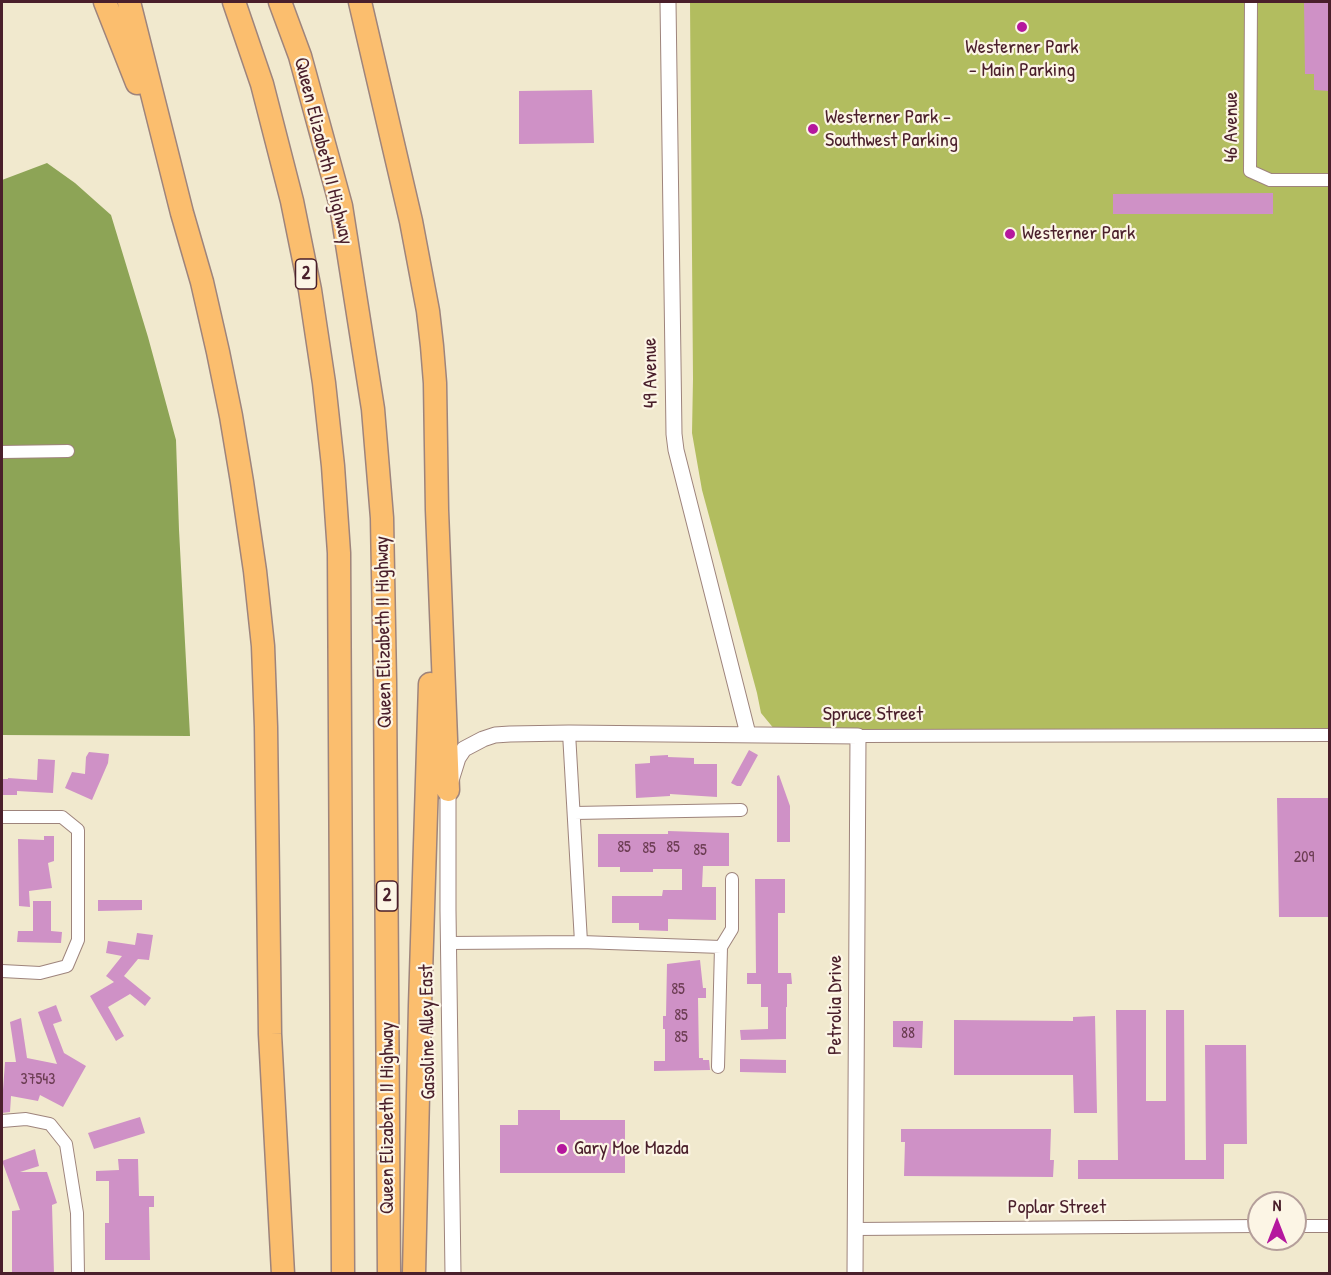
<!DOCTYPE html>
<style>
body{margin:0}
#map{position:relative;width:1331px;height:1275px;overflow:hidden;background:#f1e9ce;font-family:"Patrick Hand",sans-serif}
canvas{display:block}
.frame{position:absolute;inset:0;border:3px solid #4a1f2b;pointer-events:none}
.north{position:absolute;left:1247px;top:1191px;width:60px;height:60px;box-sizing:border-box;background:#fcf5e5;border:2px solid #b59f9b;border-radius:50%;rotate:0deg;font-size:16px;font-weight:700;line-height:24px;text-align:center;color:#4a1f2b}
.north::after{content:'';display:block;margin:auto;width:21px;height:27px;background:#b5179e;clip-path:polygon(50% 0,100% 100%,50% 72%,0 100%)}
</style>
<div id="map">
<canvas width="1331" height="1275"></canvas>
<div class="frame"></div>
<div class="north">N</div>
</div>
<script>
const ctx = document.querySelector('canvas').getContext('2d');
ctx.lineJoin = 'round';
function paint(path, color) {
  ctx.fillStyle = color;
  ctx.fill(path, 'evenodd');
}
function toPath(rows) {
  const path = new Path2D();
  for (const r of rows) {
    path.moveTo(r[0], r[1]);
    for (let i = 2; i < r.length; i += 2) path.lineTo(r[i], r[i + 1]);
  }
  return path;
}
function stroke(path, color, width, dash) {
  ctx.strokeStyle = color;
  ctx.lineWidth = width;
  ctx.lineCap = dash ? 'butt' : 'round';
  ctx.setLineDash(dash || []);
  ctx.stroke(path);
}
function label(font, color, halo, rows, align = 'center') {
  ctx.font = font + ' "Patrick Hand",sans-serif';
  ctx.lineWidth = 4.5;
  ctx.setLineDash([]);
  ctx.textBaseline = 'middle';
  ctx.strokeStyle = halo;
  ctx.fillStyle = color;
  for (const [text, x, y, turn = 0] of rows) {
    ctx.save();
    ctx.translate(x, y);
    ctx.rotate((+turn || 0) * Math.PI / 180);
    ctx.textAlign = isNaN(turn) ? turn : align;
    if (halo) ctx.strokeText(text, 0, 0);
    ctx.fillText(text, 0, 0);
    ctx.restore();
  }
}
paint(toPath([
 [690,2,1329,2,1329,728,775,730,761,713,757,693,702,490,692,433,693,379]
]), '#b2bd5f');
paint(toPath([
 [47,163,75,183,111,215,148,337,176,440,179,530,190,736,2,735,2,180]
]), '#8da456');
paint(toPath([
 [1304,2,1329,2,1329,91,1314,90,1314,74,1305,74],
 [592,90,594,143,519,144,519,91],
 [1273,193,1273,214,1113,214,1113,194],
 [749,750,758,755,741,786,737,786,731,783],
 [89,752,109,754,108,763,92,800,65,788,72,772,85,774,86,757],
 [668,755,668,757,694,758,694,764,717,764,717,797,670,794,670,796,636,798,635,764,650,763,650,756],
 [38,759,55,760,53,793,17,791,17,795,2,795,2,779,8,779,8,778,37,780],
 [779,775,790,806,790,842,777,842,777,776],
 [1277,798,1329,798,1329,917,1279,917],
 [668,831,729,833,729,866,703,866,702,887,716,887,716,920,668,919,668,931,639,930,639,923,612,923,612,896,662,896,663,890,682,890,682,869,653,869,653,872,620,872,620,867,598,867,598,834,668,834],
 [44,836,54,836,54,861,48,863,52,888,29,891,30,907,19,906,18,839,44,840],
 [755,879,785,879,785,913,778,913,778,973,791,973,792,984,787,984,787,1007,786,1007,786,1039,741,1040,740,1030,768,1029,768,1007,761,1007,761,984,747,984,747,973,756,973],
 [98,900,142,900,142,910,98,911],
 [33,901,51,901,51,931,62,932,61,943,17,942,18,931,33,931],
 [137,933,153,935,149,960,138,959,124,976,151,998,145,1006,130,994,108,1007,124,1036,116,1041,90,996,114,982,106,976,122,956,106,953,108,941,135,945],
 [700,960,703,988,706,988,706,998,698,998,699,1058,703,1058,703,1060,709,1060,710,1070,654,1071,654,1061,665,1061,665,1029,663,1029,663,1016,666,1016,667,964],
 [56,1005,62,1021,53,1024,64,1053,86,1066,63,1107,40,1095,38,1101,11,1096,10,1112,2,1113,2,1090,3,1090,5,1062,16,1062,10,1022,21,1018,27,1058,57,1064,38,1012],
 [1116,1010,1146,1010,1146,1101,1166,1101,1166,1010,1184,1010,1185,1160,1206,1160,1205,1045,1246,1045,1247,1144,1224,1144,1224,1179,1078,1179,1078,1160,1118,1160],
 [1095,1016,1097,1113,1074,1113,1073,1075,954,1075,954,1020,1073,1021,1073,1017],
 [893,1021,923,1021,922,1048,893,1047],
 [740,1059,786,1060,786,1073,740,1072],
 [518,1110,560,1110,560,1120,625,1120,625,1173,500,1173,500,1125,518,1125],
 [140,1117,145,1133,94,1149,88,1133],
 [901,1129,1051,1129,1050,1160,1054,1160,1053,1177,904,1176,905,1142,901,1142],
 [35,1149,39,1166,20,1172,47,1172,57,1203,52,1205,54,1274,12,1274,12,1211,20,1210,2,1161],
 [118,1159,138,1159,139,1196,154,1196,154,1207,149,1207,150,1260,105,1260,105,1223,109,1223,109,1181,96,1181,96,1171,119,1170]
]), '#cf91c6');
const minor = toPath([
 [1251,2,1250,171,1270,180,1330,180],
 [2,452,68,451],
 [569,733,581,942],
 [858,736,1330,735],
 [574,813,741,810],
 [2,817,62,817,78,830,78,940,67,966,40,973,2,971],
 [448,943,581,942,721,947],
 [718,1067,721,947,732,929,732,879],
 [2,1121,26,1119,50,1124,66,1144,77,1213,78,1274],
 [1295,1226,1330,1226],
 [855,1229,1259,1226]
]);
const tertiary = toPath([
 [668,2,674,434,676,450,748,734],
 [453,1274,448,911,448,790,458,758,464,749,483,739,495,735,510,734,569,733,858,736,855,1274]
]);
const motorway = toPath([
 [105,2,137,83],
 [129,2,182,213,202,282,218,352,231,416,242,482,255,571,263,646,266,727,270,1034,283,1274],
 [234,2,262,84,292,201,310,290,324,383,333,466,339,553,343,1274],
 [280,2,300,56,341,206,373,409,382,518,385,682,389,1274],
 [360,2,411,221,428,311,432,346,435,383,437,510,448,790],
 [414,1274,420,1006,430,684]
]);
stroke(minor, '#9e847c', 14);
stroke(tertiary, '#9e847c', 17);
stroke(motorway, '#9e847c', 25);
stroke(minor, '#fff', 12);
stroke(tertiary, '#fff', 15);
stroke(motorway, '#fbbe6e', 22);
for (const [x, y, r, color] of [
 [1022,27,6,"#b5179e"],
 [813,129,6,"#b5179e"],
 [1010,234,6,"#b5179e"],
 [562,1149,6,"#b5179e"]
]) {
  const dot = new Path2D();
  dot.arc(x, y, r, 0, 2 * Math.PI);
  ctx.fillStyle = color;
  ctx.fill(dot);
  stroke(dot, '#fcf5e5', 2);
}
label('16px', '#6b3c52', null, [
 ["85",624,848],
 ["85",673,848],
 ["85",649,849],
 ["85",700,851],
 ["209",1304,858],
 ["85",678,990],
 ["85",681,1016],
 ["88",908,1034],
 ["85",681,1038],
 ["37543",38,1080]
]);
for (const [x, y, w] of [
 [306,274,21],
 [387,896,21]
]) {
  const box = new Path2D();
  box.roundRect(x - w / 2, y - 15, w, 30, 4.5);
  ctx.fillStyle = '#fcf5e5';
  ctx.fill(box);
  stroke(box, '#4a1f2b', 1.5);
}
label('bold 18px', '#4a1f2b', null, [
 ["2",306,274],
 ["2",387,896]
]);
label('20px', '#4a1f2b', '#fcf5e5', [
 ["Westerner Park",1022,48,"center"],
 ["- Main Parking",1022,71,"center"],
 ["Westerner Park -",825,118],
 ["Southwest Parking",825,141],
 ["Westerner Park",1022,234],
 ["Gary Moe Mazda",574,1149]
], 'left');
label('20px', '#4a1f2b', '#fcf5e5', [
 ["46 Avenue",1232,127,-90],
 ["Queen Elizabeth II Highway",323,151,76],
 ["49 Avenue",651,373,-91],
 ["Queen Elizabeth II Highway",384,632,-91],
 ["Spruce Street",873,715],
 ["Petrolia Drive",836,1005,-90],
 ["Gasoline Alley East",428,1032,-91],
 ["Queen Elizabeth II Highway",388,1118,-90],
 ["Poplar Street",1057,1208]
]);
</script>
